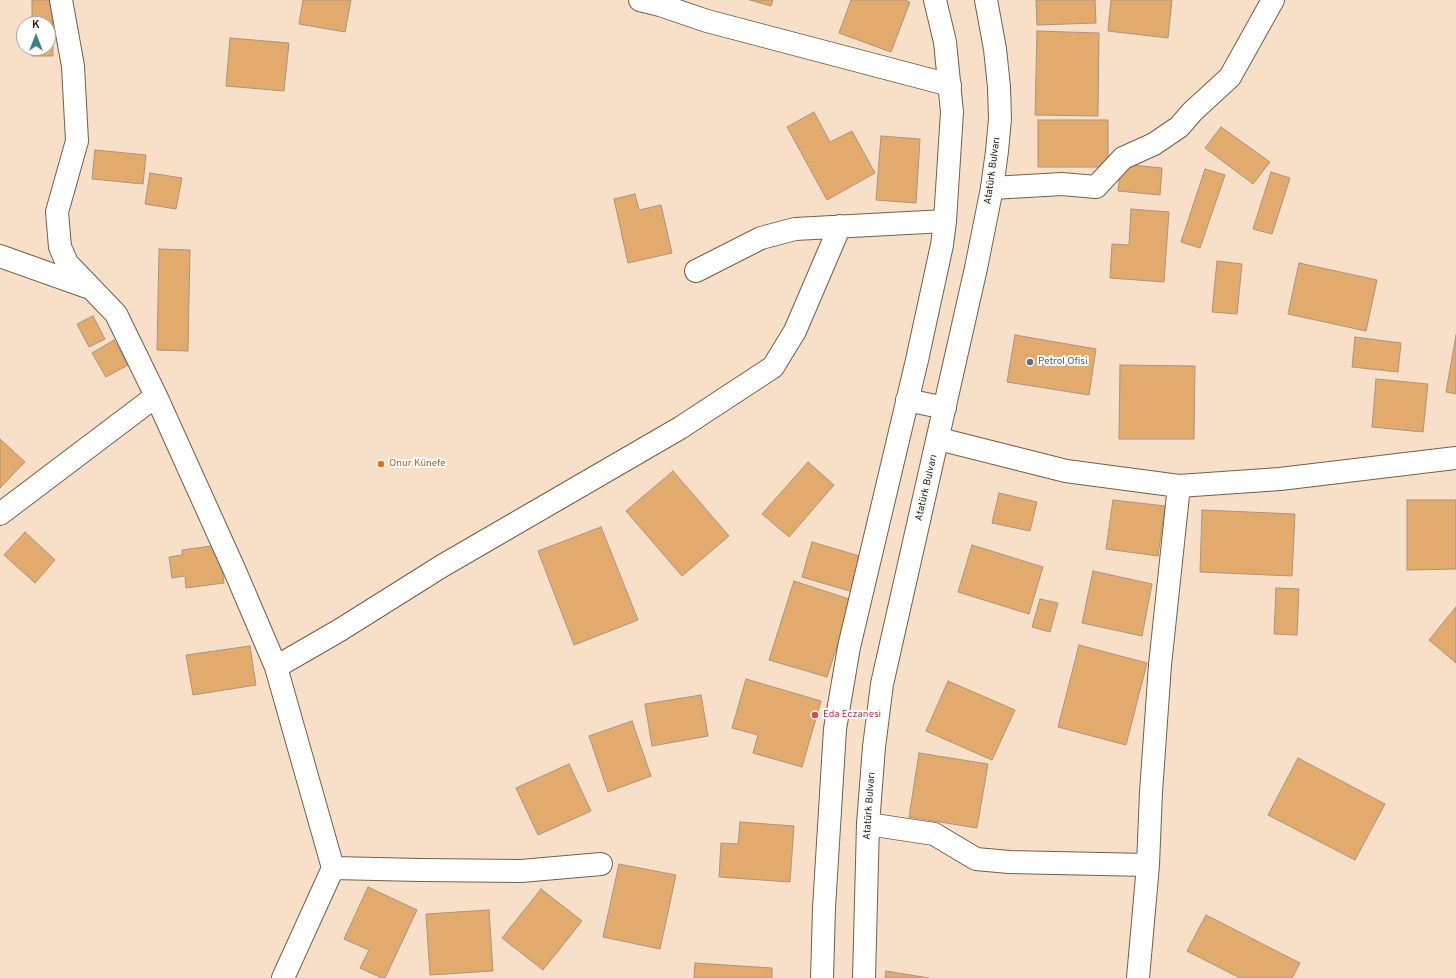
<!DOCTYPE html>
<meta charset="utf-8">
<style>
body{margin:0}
#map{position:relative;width:1456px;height:978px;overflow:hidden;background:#f8e0c8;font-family:Overpass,sans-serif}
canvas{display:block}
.north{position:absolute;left:16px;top:16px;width:40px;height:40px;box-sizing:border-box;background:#fff;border:1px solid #aba7a4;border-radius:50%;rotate:0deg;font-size:11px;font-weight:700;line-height:16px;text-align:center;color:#2d241b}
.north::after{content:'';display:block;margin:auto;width:14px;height:18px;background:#3c8484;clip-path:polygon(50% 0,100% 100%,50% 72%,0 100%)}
</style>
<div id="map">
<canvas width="1456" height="978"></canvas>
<div class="north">K</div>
</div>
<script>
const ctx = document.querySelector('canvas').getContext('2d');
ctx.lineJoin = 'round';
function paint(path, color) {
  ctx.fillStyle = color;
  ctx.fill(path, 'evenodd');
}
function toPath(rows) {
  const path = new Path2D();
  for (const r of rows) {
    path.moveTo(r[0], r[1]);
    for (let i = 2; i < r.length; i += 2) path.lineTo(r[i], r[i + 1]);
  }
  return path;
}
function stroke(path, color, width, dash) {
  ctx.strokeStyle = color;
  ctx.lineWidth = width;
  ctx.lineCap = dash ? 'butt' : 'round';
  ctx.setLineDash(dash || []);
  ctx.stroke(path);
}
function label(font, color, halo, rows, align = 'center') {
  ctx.font = font + ' Overpass,sans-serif';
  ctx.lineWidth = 4;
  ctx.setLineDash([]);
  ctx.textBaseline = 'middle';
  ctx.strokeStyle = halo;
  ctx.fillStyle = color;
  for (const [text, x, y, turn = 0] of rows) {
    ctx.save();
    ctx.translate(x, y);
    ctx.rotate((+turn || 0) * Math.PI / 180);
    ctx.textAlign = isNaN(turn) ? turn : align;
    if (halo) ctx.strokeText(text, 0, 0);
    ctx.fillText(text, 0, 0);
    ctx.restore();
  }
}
const building = toPath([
 [32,0,52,0,53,56,32,56,32,48,48,48,48,24,32,24,32,0],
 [303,0,351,0,345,32,299,24,303,0],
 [750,0,773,0,771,6,750,0],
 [851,0,904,0,910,2,891,52,839,33,851,0],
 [1036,0,1095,0,1096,23,1037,25,1036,0],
 [1111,0,1172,0,1168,38,1108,31,1111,0],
 [1037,31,1099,33,1098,116,1035,115,1037,31],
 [230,38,289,43,284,91,226,86,230,38],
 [814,112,830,142,852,131,875,173,827,200,787,127,814,112],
 [1038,120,1108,120,1108,167,1038,167,1038,120],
 [1221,127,1270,162,1253,184,1205,148,1221,127],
 [881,136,920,139,916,203,876,200,881,136],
 [95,150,146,155,143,184,92,179,95,150],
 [1121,164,1162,168,1160,195,1118,191,1121,164],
 [1205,169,1225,175,1200,248,1181,242,1205,169],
 [1271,172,1290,178,1272,234,1253,229,1271,172],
 [150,173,182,178,176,209,145,204,150,173],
 [635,194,639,210,661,205,672,253,628,263,614,199,635,194],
 [1131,209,1169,212,1164,282,1110,278,1112,244,1129,245,1131,209],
 [159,249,190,250,188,351,157,350,159,249],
 [1217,261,1242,264,1237,314,1212,312,1217,261],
 [1299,263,1377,280,1366,331,1288,314,1299,263],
 [93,316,105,339,89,347,77,324,93,316],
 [1015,335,1096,349,1089,395,1007,382,1015,335],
 [1456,335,1456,394,1446,392,1456,335],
 [1355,337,1401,343,1398,372,1352,367,1355,337],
 [114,340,128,365,106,377,92,353,114,340],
 [1120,365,1195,366,1194,439,1119,439,1120,365],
 [1376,379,1428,384,1423,432,1372,427,1376,379],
 [0,439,25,462,0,488,0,439],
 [808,462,834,485,789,537,762,514,808,462],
 [673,471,729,536,682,576,626,511,673,471],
 [999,493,1037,502,1030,531,992,523,999,493],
 [1113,500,1165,506,1158,556,1106,549,1113,500],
 [1407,500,1456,500,1456,569,1407,570,1407,500],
 [1202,510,1295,514,1292,576,1200,572,1202,510],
 [601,527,638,620,574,645,538,551,601,527],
 [25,532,55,560,35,583,4,555,25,532],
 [812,542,863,557,853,592,802,577,812,542],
 [219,545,224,583,186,588,185,576,172,578,169,557,182,555,182,550,219,545],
 [972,545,1043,567,1029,614,958,592,972,545],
 [1093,571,1152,584,1142,636,1082,623,1093,571],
 [794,581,852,600,827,677,769,660,794,581],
 [1276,588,1299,589,1297,635,1274,634,1276,588],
 [1040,599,1058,603,1050,632,1032,627,1040,599],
 [1456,607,1456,663,1429,640,1456,607],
 [1079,645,1147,663,1126,745,1058,727,1079,645],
 [250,646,256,685,193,695,186,655,250,646],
 [746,679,821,701,802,767,753,753,758,735,732,728,746,679],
 [948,681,1015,710,992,760,926,731,948,681],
 [701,695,708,736,652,746,645,704,701,695],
 [632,721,651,776,608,792,589,736,632,721],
 [919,753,988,764,977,828,909,817,919,753],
 [1298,758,1385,804,1355,860,1268,815,1298,758],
 [569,764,591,811,538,835,516,788,569,764],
 [740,822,794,826,790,882,719,877,721,843,738,844,740,822],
 [619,864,676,875,660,949,603,937,619,864],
 [368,887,417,910,385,978,382,978,360,968,369,950,344,939,368,887],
 [541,889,582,921,543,970,502,938,541,889],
 [489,910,493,971,430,975,426,914,489,910],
 [1206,915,1300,963,1292,978,1240,978,1187,951,1206,915],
 [695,963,772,968,772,978,694,978,695,963],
 [886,971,929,978,885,978,886,971]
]);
paint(building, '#e3aa6e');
stroke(building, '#aa947e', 1);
const minor = toPath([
 [61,0,73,66,77,141,57,212,60,247,67,263,116,314,156,396,235,571,276,667,333,868,283,978],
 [640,0,660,5,707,21,950,85],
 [992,188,1062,184,1096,187,1123,158,1154,144,1179,127,1193,111,1230,77,1273,0],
 [0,256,87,287],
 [696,271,761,238,795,229,945,221],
 [939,439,1066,471,1179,486,1280,479,1456,458],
 [0,514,156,396],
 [276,667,340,630,442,566,680,428,773,367,795,331,840,226],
 [868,824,934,834,976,859,1009,862,1148,865],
 [333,868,420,870,521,871,601,864],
 [1138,978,1148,865,1151,792,1160,665,1179,486]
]);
const trunk = toPath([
 [907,400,945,408],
 [822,978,824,908,835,729,849,647,917,360,942,245,945,221,952,112,945,42,935,0],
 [864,978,868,824,874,747,882,684,976,268,992,188,997,151,1000,119,999,87,995,49,986,0]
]);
stroke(minor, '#745f4b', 24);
stroke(trunk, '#745f4b', 24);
stroke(minor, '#fff', 22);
stroke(trunk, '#fff', 22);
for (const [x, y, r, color] of [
 [1030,362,4,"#5c6f8a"],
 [381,464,4,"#e8710a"],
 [815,715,4,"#e0444e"]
]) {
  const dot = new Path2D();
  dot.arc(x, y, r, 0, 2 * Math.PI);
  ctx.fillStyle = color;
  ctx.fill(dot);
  stroke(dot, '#fff', 1.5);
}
label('10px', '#2d241b', '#fff', [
 ["Atatürk Bulvarı",993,171,-82],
 ["Atatürk Bulvarı",927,488,-77],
 ["Atatürk Bulvarı",870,806,-86]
]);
label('10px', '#4e5e75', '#fff', [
 ["Petrol Ofisi",1038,362]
], 'left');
label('10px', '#c56008', '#fff', [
 ["Onur Künefe",389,464]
], 'left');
label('10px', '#be3a42', '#fff', [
 ["Eda Eczanesi",823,715]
], 'left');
</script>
